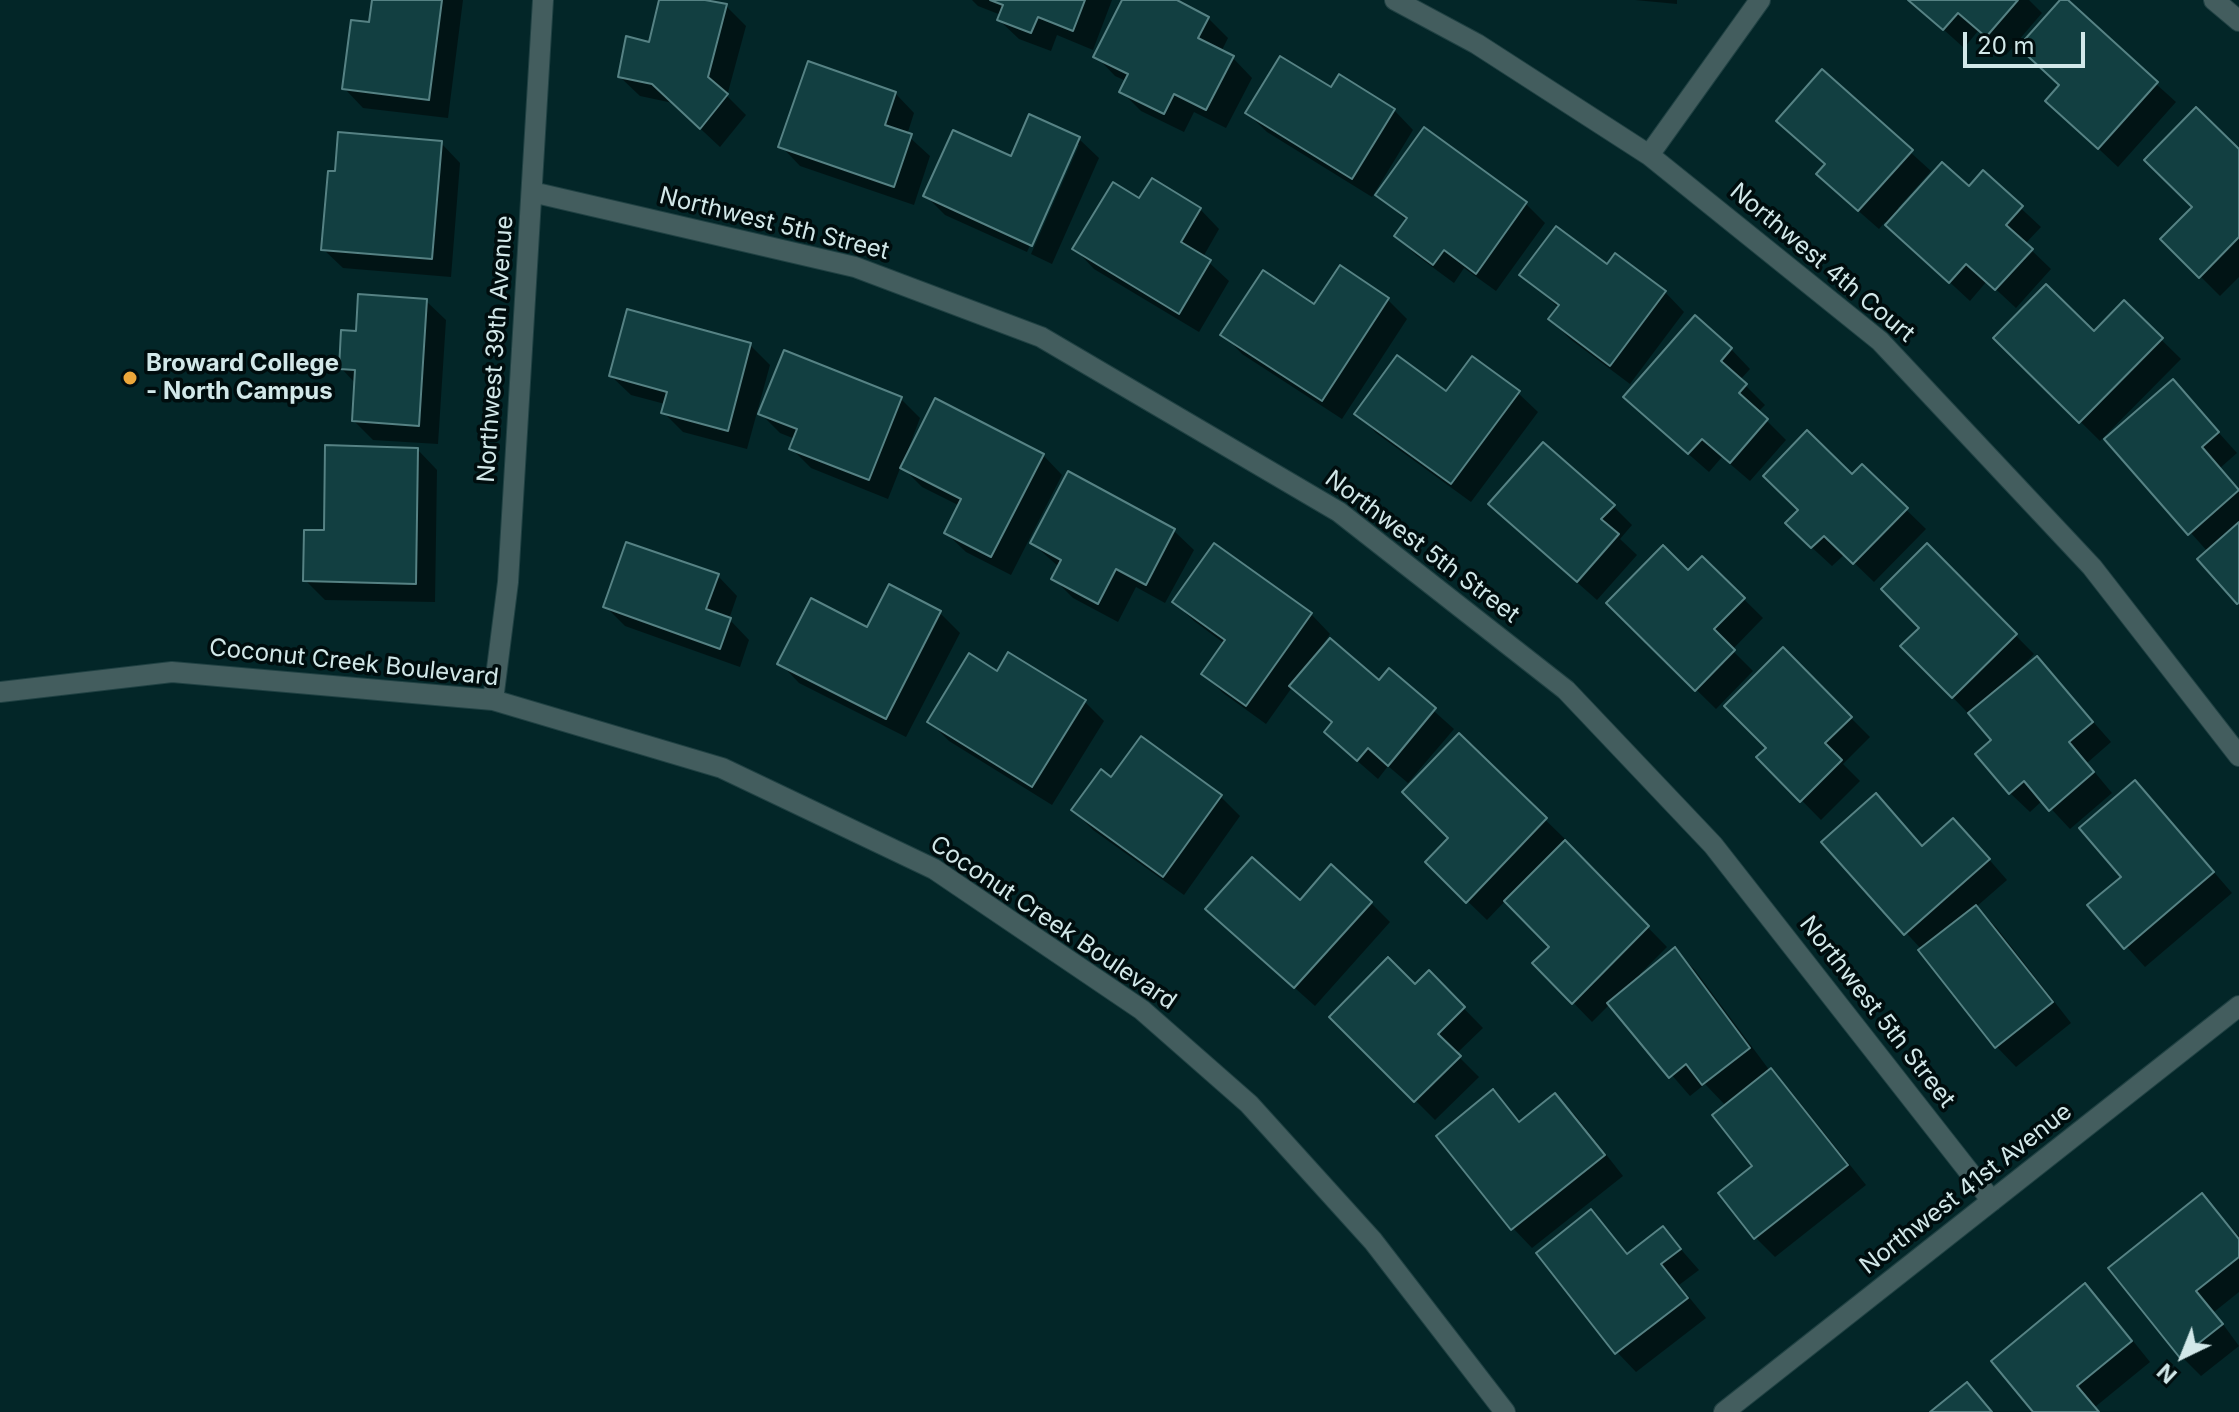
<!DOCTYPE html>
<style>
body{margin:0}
#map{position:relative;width:2239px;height:1412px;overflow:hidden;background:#032628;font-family:Inter,sans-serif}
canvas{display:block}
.north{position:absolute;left:2143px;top:1316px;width:80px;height:80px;-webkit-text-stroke:6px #000d0e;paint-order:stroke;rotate:223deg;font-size:22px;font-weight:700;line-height:32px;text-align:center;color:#d2e8e9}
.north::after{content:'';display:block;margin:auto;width:28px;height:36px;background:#d2e8e9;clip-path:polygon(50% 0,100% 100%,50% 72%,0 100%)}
.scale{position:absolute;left:1963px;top:32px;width:122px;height:36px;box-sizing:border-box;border:4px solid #d2e8e9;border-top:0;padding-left:10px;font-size:24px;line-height:28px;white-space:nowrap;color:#d2e8e9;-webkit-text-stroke:6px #000d0e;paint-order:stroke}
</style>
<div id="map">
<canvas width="2239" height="1412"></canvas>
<div class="north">N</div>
<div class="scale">20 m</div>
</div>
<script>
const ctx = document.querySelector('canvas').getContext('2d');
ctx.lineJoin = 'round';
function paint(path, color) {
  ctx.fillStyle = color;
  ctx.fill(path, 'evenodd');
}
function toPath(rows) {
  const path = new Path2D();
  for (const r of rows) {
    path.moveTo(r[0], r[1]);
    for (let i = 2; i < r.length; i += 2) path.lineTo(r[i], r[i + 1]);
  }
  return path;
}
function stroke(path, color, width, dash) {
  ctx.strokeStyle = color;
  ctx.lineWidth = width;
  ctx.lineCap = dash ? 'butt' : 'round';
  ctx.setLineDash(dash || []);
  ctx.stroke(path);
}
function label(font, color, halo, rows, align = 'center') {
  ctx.font = font + ' Inter,sans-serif';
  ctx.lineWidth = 7;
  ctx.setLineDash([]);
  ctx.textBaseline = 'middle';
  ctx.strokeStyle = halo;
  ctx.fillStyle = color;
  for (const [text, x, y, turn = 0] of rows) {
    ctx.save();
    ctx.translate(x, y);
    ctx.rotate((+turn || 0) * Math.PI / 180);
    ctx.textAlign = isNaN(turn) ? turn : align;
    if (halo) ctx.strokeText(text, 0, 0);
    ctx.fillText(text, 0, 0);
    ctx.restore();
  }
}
paint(toPath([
 [374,0,463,0,448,118,363,108,344,88,371,24],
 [661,0,694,0,726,6,746,26,727,96,746,115,720,147,673,103,640,96,620,77,650,44],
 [972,0,1112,0,1093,50,1057,35,1051,51,1019,39,999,20,1001,15,978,6],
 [1124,0,1172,0,1208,18,1228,38,1221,52,1233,58,1252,78,1226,128,1194,112,1184,132,1141,111,1121,91,1126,81,1115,76,1096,56],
 [1635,0,1677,0,1677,4],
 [1911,0,2029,0,2042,13,2006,55,1978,31,1964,48],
 [2063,0,2176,102,2118,167,2068,120,2061,86],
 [1822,72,1931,171,1898,208,1901,211,1969,189,1983,173,2041,227,2025,244,2051,269,2016,308,1987,281,1970,301,1885,222,1879,229,1838,193,1826,165],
 [1332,90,1394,110,1413,130,1372,197,1267,132,1247,113],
 [895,93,914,113,907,135,930,156,914,205,800,166,781,146],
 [1030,117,1079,139,1099,158,1052,264,1031,254,1079,145,1075,145,1027,252,945,215,926,196,1012,159],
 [441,143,460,163,451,277,343,268,323,249],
 [2239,152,2239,277,2220,296,2163,239,2195,207],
 [1378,195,1526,204,1545,223,1496,291,1464,268,1454,283,1416,255,1396,236,1407,221],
 [1140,201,1200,209,1219,229,1203,257,1229,281,1199,332,1094,269,1075,249],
 [1608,267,1665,292,1684,312,1630,384,1570,339,1550,319,1559,308,1522,275],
 [1388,300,1407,319,1342,419,1242,354,1223,334,1315,307],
 [426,301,446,320,438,444,373,440,354,421,356,384,341,368,358,333],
 [2124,303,2181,359,2100,441,1996,338,2094,334],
 [750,345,770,365,747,449,683,432,663,412,665,404,631,395,611,376],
 [1731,349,1750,369,1740,380,1765,405,1758,412,1786,440,1750,481,1722,457,1709,472,1645,416],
 [2173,382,2237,453,2220,468,2239,490,2239,604,2199,560,2208,552,2107,439],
 [1518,393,1538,412,1471,502,1376,433,1357,413,1447,394],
 [901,399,920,418,908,450,1043,455,1062,475,1011,575,966,552,946,533,960,506,922,487,901,466,888,499,811,468,791,448,795,439,780,433,761,414],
 [418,450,437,470,435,602,325,600,305,580],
 [1862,467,1926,529,1874,582,1845,554,1832,566,1807,543,1801,511,1852,477],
 [1613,506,1632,525,1620,539,1637,555,1597,600,1510,523],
 [1174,531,1194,550,1165,603,1136,587,1118,622,1073,598,1053,578,1059,567,1032,543],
 [1927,546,2034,654,2021,668,2023,670,2037,658,2111,742,2087,763,2112,793,2070,829,2043,800,2030,812,2010,793,1994,740,1903,646,1922,628],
 [1702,558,1763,618,1732,650,1753,671,1716,709,1608,603,1688,573],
 [718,576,737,596,729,619,749,640,740,667,625,626,606,607],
 [890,587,940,613,960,633,906,737,799,683,780,663,868,629],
 [1174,602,1311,614,1330,634,1322,646,1379,683,1389,671,1454,729,1408,783,1388,766,1378,779,1346,751,1333,723,1293,686,1266,724,1223,693,1204,674,1225,644,1194,621],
 [1783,650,1870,737,1843,764,1860,781,1821,820,1759,757,1768,748],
 [997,674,1084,701,1104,721,1052,805,949,741,929,721],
 [1459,736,1565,839,1563,841,1667,947,1640,974,1642,976,1674,950,1694,969,1770,1071,1790,1090,1866,1185,1775,1257,1755,1237,1755,1167,1726,1106,1705,1084,1690,1096,1610,1004,1592,1022,1535,963,1552,947,1506,900,1487,920,1427,862,1451,838],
 [1141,739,1221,797,1240,816,1184,895,1093,830,1073,810,1111,780],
 [1876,796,1923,847,1972,840,2007,880,1976,907,1996,927,2071,1023,2016,1067,1997,1047,1922,950,1824,843],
 [2154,803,2232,893,2145,967,2090,906,2123,877],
 [1300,902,1371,903,1390,922,1315,1006,1228,928],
 [1429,973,1483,1028,1456,1054,1479,1077,1435,1120,1332,1017,1415,987],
 [1493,1092,1522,1123,1555,1096,1575,1115,1623,1176,1532,1248,1513,1228],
 [2202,1195,2239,1236,2239,1292,2214,1312,2239,1346,2201,1376,2182,1357],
 [1591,1212,1629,1255,1663,1229,1699,1270,1679,1285,1706,1318,1636,1372,1617,1352],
 [2085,1286,2104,1305,2150,1362,2095,1407,2100,1412,2036,1412]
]), '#0007');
const building = toPath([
 [372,0,442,0,429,100,342,89,351,20,369,22,372,0],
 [659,0,705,0,727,4,708,77,728,94,700,129,652,84,618,77,626,36,649,42,659,0],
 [990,0,1085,0,1073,31,1038,17,1031,33,997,20,1003,5,990,0],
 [1122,0,1177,0,1209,17,1198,38,1234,56,1206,110,1174,94,1164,114,1119,92,1128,74,1093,57,1122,0],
 [1908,0,2018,0,1986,37,1958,13,1943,30,1908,0],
 [2060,0,2068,0,2158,82,2098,149,2045,101,2059,85,2018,47,2060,0],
 [1280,56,1331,87,1339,74,1395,109,1352,179,1245,113,1280,56],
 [808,61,896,92,885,125,912,134,894,187,778,147,808,61],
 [1822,69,1913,150,1858,211,1816,174,1825,164,1776,121,1822,69],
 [2196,107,2239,149,2239,237,2199,278,2160,239,2192,207,2144,160,2196,107],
 [1029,114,1080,137,1032,246,923,196,953,130,1011,156,1029,114],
 [1424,127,1527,202,1476,274,1444,250,1433,265,1394,236,1407,218,1375,195,1424,127],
 [338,132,442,141,432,259,321,250,328,171,335,171,338,132],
 [1942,162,1969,186,1983,170,2023,206,2006,225,2033,249,1995,290,1966,264,1949,283,1885,225,1942,162],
 [1152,178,1201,208,1181,242,1211,260,1179,314,1072,249,1113,182,1139,198,1152,178],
 [1556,226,1607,264,1615,253,1666,291,1610,366,1548,319,1559,305,1519,275,1556,226],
 [1340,265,1389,298,1322,401,1220,335,1263,270,1314,304,1340,265],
 [2046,284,2094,331,2124,300,2163,338,2079,423,1993,338,2046,284],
 [358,294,427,299,419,426,352,421,355,370,339,369,341,330,356,331,358,294],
 [627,309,751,343,728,431,661,413,667,392,609,376,627,309],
 [1695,315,1732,348,1721,361,1747,384,1739,393,1768,419,1730,463,1702,439,1688,454,1623,397,1695,315],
 [784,350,902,397,869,480,789,449,797,429,758,414,784,350],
 [1397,355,1446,391,1472,356,1520,391,1451,484,1354,414,1397,355],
 [2173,379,2219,432,2202,447,2239,490,2188,535,2104,439,2173,379],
 [935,398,1044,454,991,557,944,533,961,499,900,468,935,398],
 [1807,430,1852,474,1862,464,1908,508,1853,564,1824,536,1811,548,1785,523,1798,510,1763,476,1807,430],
 [1543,442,1615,505,1601,519,1619,534,1577,582,1488,504,1543,442],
 [325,445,418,448,416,584,303,581,304,530,324,530,325,445],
 [1068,471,1175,529,1146,585,1116,569,1098,604,1051,579,1061,560,1030,543,1068,471],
 [2239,522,2239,603,2237,604,2197,559,2239,522],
 [626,542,719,574,706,609,731,618,720,649,603,607,626,542],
 [1214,543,1312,613,1246,706,1201,674,1225,640,1172,602,1214,543],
 [1927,543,2017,634,1952,698,1900,646,1919,628,1881,589,1927,543],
 [1663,545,1688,570,1702,556,1745,598,1714,629,1735,650,1695,691,1606,603,1663,545],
 [889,584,941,611,886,719,777,664,811,598,867,627,889,584],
 [1330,638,1379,680,1389,668,1436,708,1388,766,1368,748,1357,761,1324,732,1332,722,1289,686,1330,638],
 [1783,647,1852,717,1825,743,1842,760,1800,802,1756,757,1766,748,1724,706,1783,647],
 [1008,652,1086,700,1032,787,927,722,969,653,997,671,1008,652],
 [2037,656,2093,722,2069,742,2094,772,2049,811,2024,781,2009,794,1975,754,1991,740,1968,713,2037,656],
 [1459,733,1547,818,1466,903,1425,862,1448,838,1402,792,1459,733],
 [1141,736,1222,795,1163,877,1071,810,1101,769,1111,777,1141,736],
 [2135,780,2214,872,2124,949,2087,905,2121,877,2079,828,2135,780],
 [1876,793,1922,846,1953,818,1990,859,1904,935,1821,842,1876,793],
 [1565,840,1649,926,1572,1004,1532,963,1549,947,1504,901,1565,840],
 [1252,857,1300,900,1331,864,1372,902,1294,988,1205,909,1252,857],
 [1976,905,2053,1002,1995,1048,1918,950,1976,905],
 [1675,947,1750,1048,1702,1085,1686,1064,1669,1078,1607,1003,1675,947],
 [1388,957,1415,984,1429,970,1465,1007,1438,1034,1461,1056,1414,1102,1329,1017,1388,957],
 [1771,1068,1848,1165,1754,1239,1718,1193,1752,1166,1712,1115,1771,1068],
 [1493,1089,1519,1122,1555,1093,1605,1155,1511,1230,1436,1136,1493,1089],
 [2202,1193,2239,1239,2239,1257,2196,1291,2223,1324,2180,1358,2108,1268,2202,1193],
 [1591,1209,1627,1254,1663,1226,1681,1249,1661,1264,1688,1298,1615,1354,1536,1253,1591,1209],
 [2085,1283,2132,1341,2077,1386,2099,1412,2033,1412,1991,1361,2085,1283],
 [1967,1382,1992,1412,1930,1412,1967,1382]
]);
paint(building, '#123f41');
stroke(building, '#568284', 2);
const street = toPath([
 [1395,0,1477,44,1649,155,1880,341,2092,567,2239,756],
 [2214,0,2239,21],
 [1649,155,1760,0],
 [532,192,855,267,1041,337,1339,512,1566,690,1713,845,1992,1201],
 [0,692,172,672,493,700,722,768,934,869,1142,1010,1249,1104,1373,1241,1505,1412],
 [493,700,508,582,543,0],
 [1724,1412,2239,1006]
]);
stroke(street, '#204143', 22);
stroke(street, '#435d5e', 20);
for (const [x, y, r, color] of [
 [130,378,8,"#eda83b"]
]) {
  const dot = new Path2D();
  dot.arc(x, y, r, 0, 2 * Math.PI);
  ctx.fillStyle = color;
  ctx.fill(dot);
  stroke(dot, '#000d0e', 3);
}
label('24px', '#d2e8e9', '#000d0e', [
 ["Northwest 5th Street",774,224,14],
 ["Northwest 4th Court",1822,263,40],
 ["Northwest 39th Avenue",496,349,-86],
 ["Northwest 5th Street",1422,547,37],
 ["Coconut Creek Boulevard",354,663,6],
 ["Coconut Creek Boulevard",1053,923,34],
 ["Northwest 5th Street",1877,1012,52],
 ["Northwest 41st Avenue",1966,1189,-38]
]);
label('bold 24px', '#d2e8e9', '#000d0e', [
 ["Broward College",146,364],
 ["- North Campus",146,392]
], 'left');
</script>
